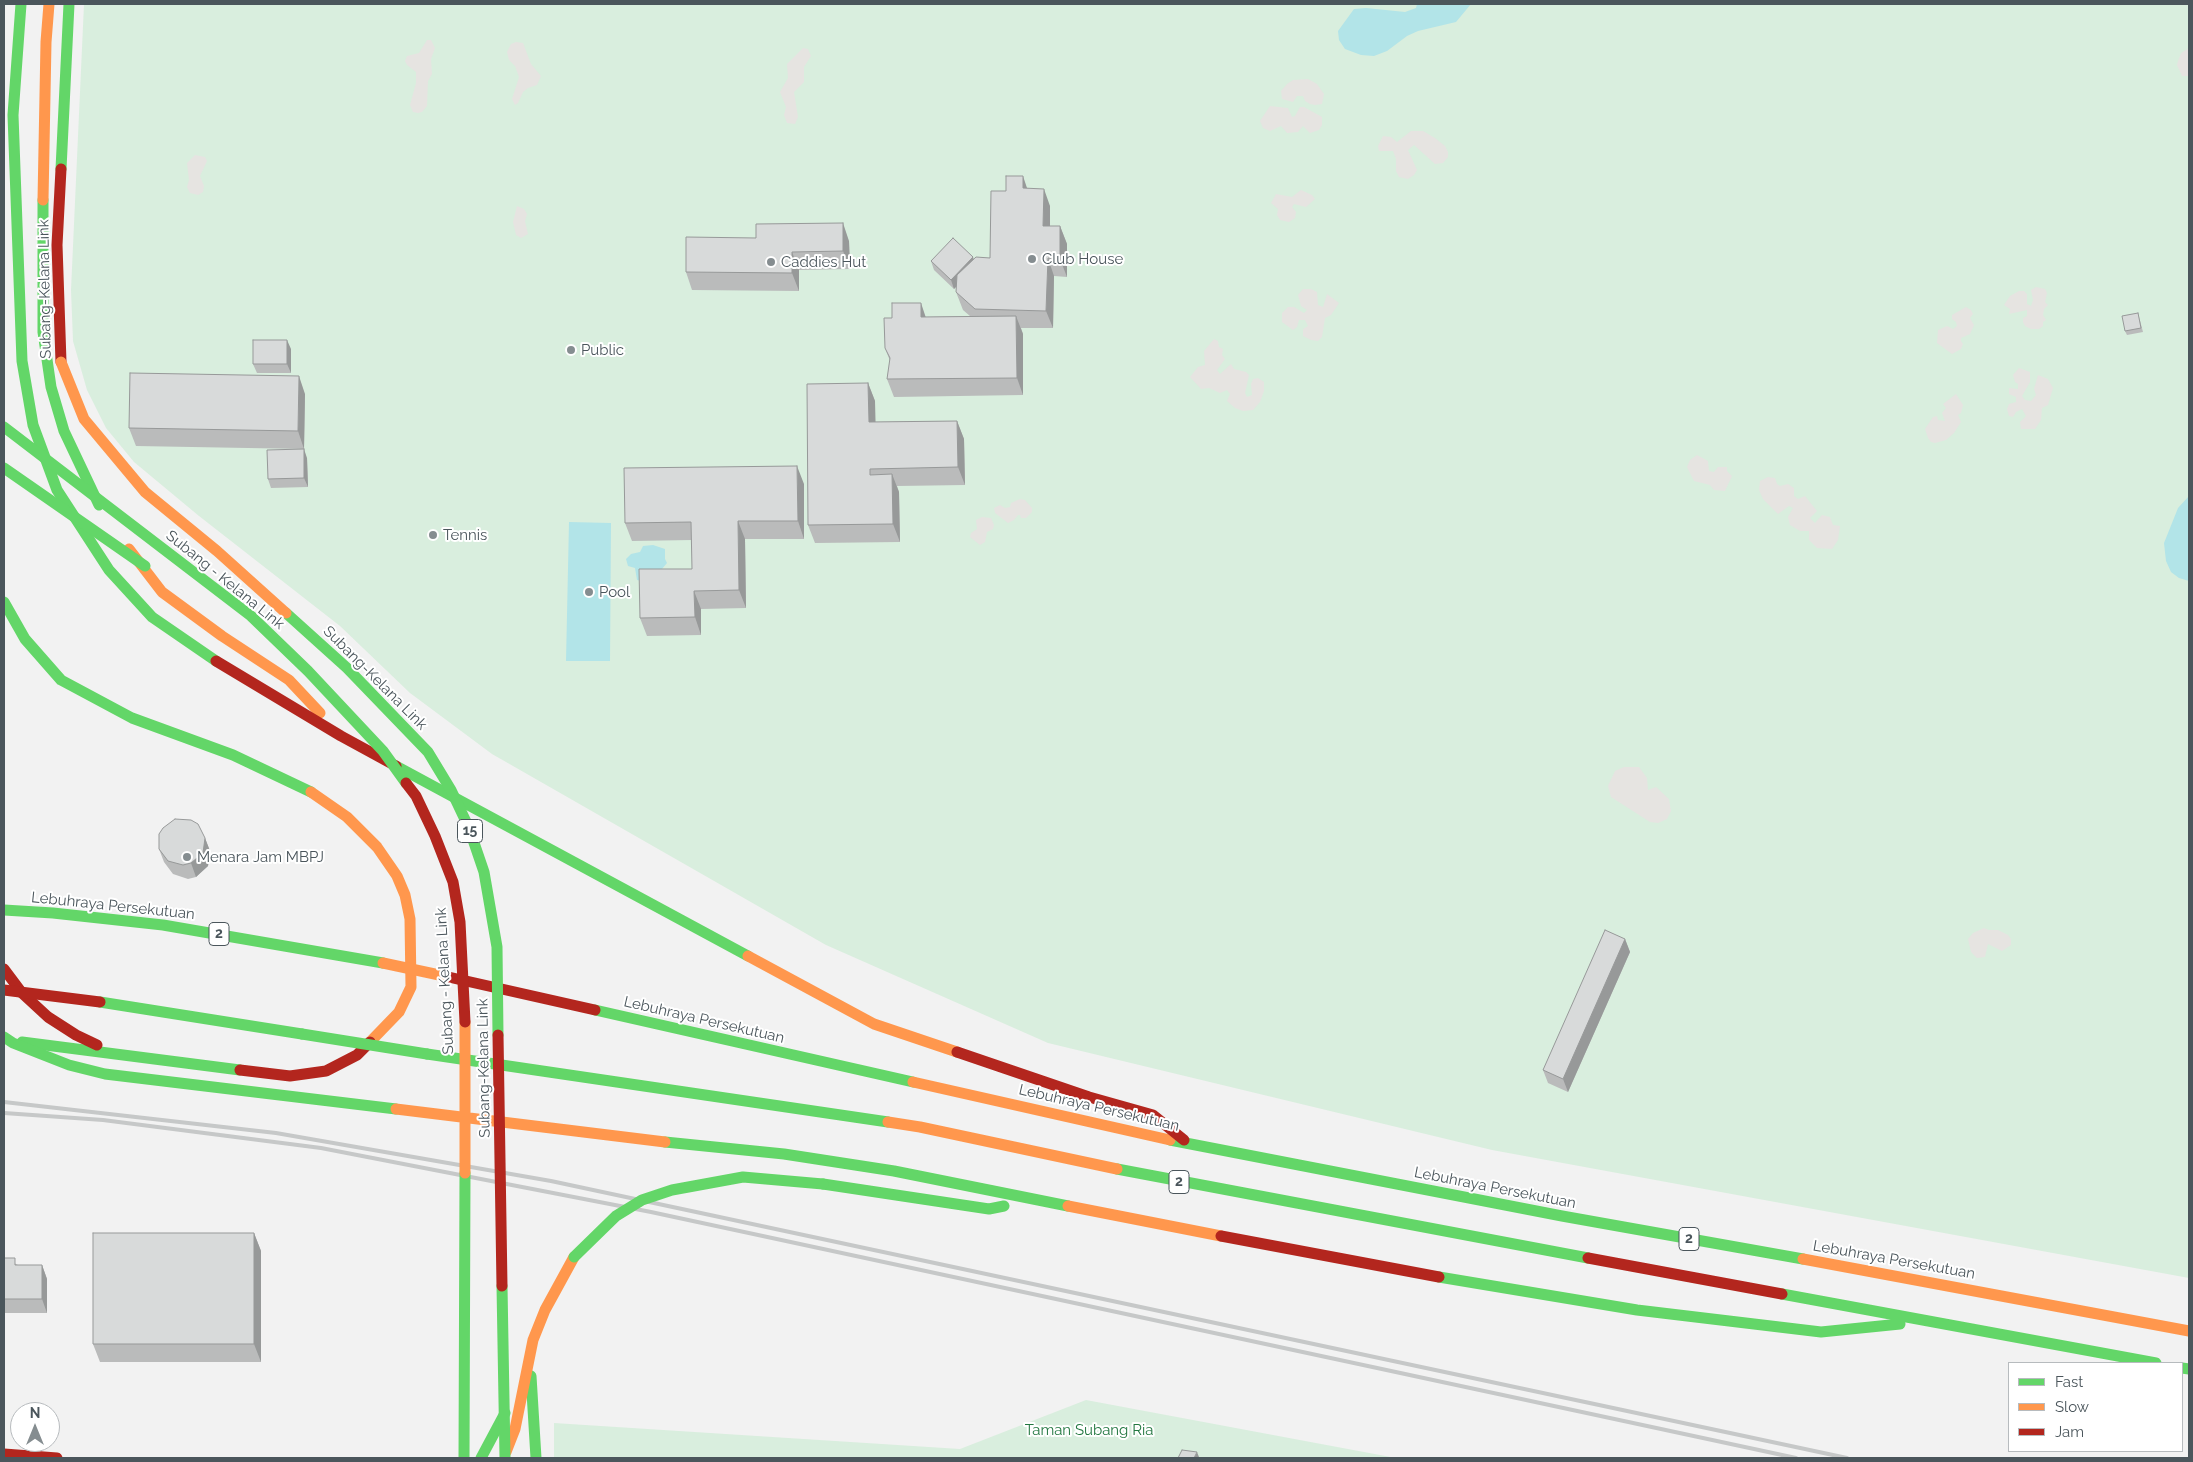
<!DOCTYPE html>
<style>
body{margin:0}
#map{position:relative;width:2193px;height:1462px;overflow:hidden;background:#f2f2f2;font-family:Raleway,sans-serif}
canvas{display:block}
.frame{position:absolute;inset:0;border:5px solid #4b565c;pointer-events:none}
.legend{position:absolute;left:2008px;top:1362px;width:175px;height:90px;box-sizing:border-box;background:#fff;border:1px solid #b7bbbe;margin:0;padding:6px 9px;list-style:none;font-size:15px;color:#4b565c}
.legend li{display:flex;align-items:center;gap:10px;height:25px}
.legend b{width:25px;border:1px solid #b7bbbe}
.north{position:absolute;left:10px;top:1402px;width:50px;height:50px;box-sizing:border-box;background:#fff;border:1px solid #b7bbbe;border-radius:50%;rotate:0deg;font-size:14px;font-weight:700;line-height:20px;text-align:center;color:#4b565c}
.north::after{content:'';display:block;margin:auto;width:18px;height:22px;background:#858d90;clip-path:polygon(50% 0,100% 100%,50% 72%,0 100%)}
</style>
<div id="map">
<canvas width="2193" height="1462"></canvas>
<div class="frame"></div>
<ul class="legend">
<li><b style="height:6px;background:#63d668"></b>Fast</li>
<li><b style="height:6px;background:#ff974d"></b>Slow</li>
<li><b style="height:6px;background:#b3261e"></b>Jam</li>
</ul>
<div class="north">N</div>
</div>
<script>
const ctx = document.querySelector('canvas').getContext('2d');
ctx.lineJoin = 'round';
function paint(path, color) {
  ctx.fillStyle = color;
  ctx.fill(path, 'evenodd');
}
function toPath(rows) {
  const path = new Path2D();
  for (const r of rows) {
    path.moveTo(r[0], r[1]);
    for (let i = 2; i < r.length; i += 2) path.lineTo(r[i], r[i + 1]);
  }
  return path;
}
function stroke(path, color, width, dash) {
  ctx.strokeStyle = color;
  ctx.lineWidth = width;
  ctx.lineCap = dash ? 'butt' : 'round';
  ctx.setLineDash(dash || []);
  ctx.stroke(path);
}
function label(font, color, halo, rows, align = 'center') {
  ctx.font = font + ' Raleway,sans-serif';
  ctx.lineWidth = 4;
  ctx.setLineDash([]);
  ctx.textBaseline = 'middle';
  ctx.strokeStyle = halo;
  ctx.fillStyle = color;
  for (const [text, x, y, turn = 0] of rows) {
    ctx.save();
    ctx.translate(x, y);
    ctx.rotate((+turn || 0) * Math.PI / 180);
    ctx.textAlign = isNaN(turn) ? turn : align;
    if (halo) ctx.strokeText(text, 0, 0);
    ctx.fillText(text, 0, 0);
    ctx.restore();
  }
}
paint(toPath([
 [84,4,2189,4,2189,1278,1492,1150,1048,1043,826,945,492,754,410,693,340,626,199,516,134,462,106,428,87,390,73,341,71,290],
 [1086,1400,1396,1458,554,1458,554,1423,960,1449]
]), '#d9eede');
paint(toPath([
 [427,40,431,40,435,48,431,59,432,74,428,81,427,106,422,112,418,113,413,112,410,105,416,83,416,72,407,65,405,61,407,56,419,53],
 [516,42,523,43,531,64,541,76,537,85,528,88,523,92,518,103,515,105,512,99,519,77,515,66,509,60,507,52,511,44],
 [803,48,808,49,811,56,804,67,804,82,794,92,798,117,795,124,787,123,784,115,786,107,780,92,788,78,787,64],
 [2189,48,2189,76,2182,76,2177,65,2178,61,2181,53],
 [1308,79,1317,84,1324,94,1322,104,1315,105,1310,104,1305,101,1303,96,1297,96,1293,102,1282,99,1281,91,1287,84,1293,80],
 [1270,106,1288,108,1292,117,1295,116,1300,107,1304,107,1322,117,1322,125,1319,130,1310,133,1303,126,1298,132,1287,133,1281,126,1270,131,1263,128,1260,121],
 [1411,131,1423,131,1435,138,1445,146,1448,152,1448,157,1443,163,1435,164,1414,145,1408,150,1417,170,1414,175,1408,179,1399,177,1396,171,1396,159,1393,151,1379,151,1378,146,1383,136,1391,137,1397,142],
 [195,155,205,157,207,161,200,176,204,186,203,192,198,195,190,193,187,187,189,180,187,163],
 [1301,190,1312,195,1315,199,1306,207,1294,204,1292,207,1296,212,1295,218,1289,222,1280,220,1277,215,1278,209,1271,203,1276,194,1292,197],
 [517,206,524,209,527,214,525,221,528,234,521,238,516,235,513,222],
 [2036,287,2045,289,2047,293,2045,302,2048,305,2044,309,2043,315,2046,320,2043,322,2043,326,2039,329,2031,329,2025,326,2023,322,2023,318,2027,316,2027,310,2009,314,2010,309,2004,305,2010,296,2019,291,2024,291,2027,294,2027,304,2031,306,2033,300,2031,290],
 [1303,289,1311,289,1317,292,1318,305,1323,307,1327,294,1339,303,1331,315,1325,318,1322,337,1318,341,1311,340,1303,336,1303,329,1308,326,1305,320,1299,320,1297,327,1293,330,1282,322,1282,313,1288,307,1294,307,1304,313,1307,310,1301,306,1298,295],
 [1966,307,1971,310,1973,314,1970,318,1974,325,1970,334,1961,338,1961,341,1963,344,1961,349,1952,354,1937,343,1938,330,1947,326,1953,329,1957,326,1956,322,1952,319,1952,315],
 [1214,339,1218,341,1219,347,1223,349,1222,355,1225,359,1217,370,1220,374,1231,364,1234,369,1246,372,1249,375,1245,393,1247,397,1252,395,1251,384,1253,379,1258,378,1264,382,1264,391,1260,402,1253,410,1243,411,1235,408,1227,401,1230,394,1227,390,1220,393,1209,388,1201,389,1190,377,1198,367,1205,365,1204,351],
 [2019,368,2030,372,2030,382,2022,396,2025,400,2031,401,2036,395,2034,389,2038,375,2048,379,2053,388,2048,405,2042,408,2041,420,2035,429,2021,429,2020,422,2026,416,2022,409,2016,412,2013,417,2009,416,2007,409,2009,404,2016,402,2016,397,2009,394,2009,388,2018,389,2018,384,2015,382,2013,375],
 [1956,394,1963,405,1961,413,1958,415,1961,422,1954,433,1946,440,1935,443,1931,442,1928,438,1925,429,1933,417,1937,416,1938,420,1945,421,1942,413,1946,408,1943,404],
 [1697,455,1708,461,1709,471,1714,472,1718,467,1727,467,1727,471,1732,476,1725,491,1714,490,1710,485,1694,481,1687,467,1690,460],
 [1768,477,1775,478,1777,484,1780,486,1788,484,1794,488,1794,496,1798,499,1805,496,1817,511,1810,518,1815,523,1822,515,1830,517,1833,525,1840,526,1838,540,1832,549,1817,548,1809,540,1809,531,1800,531,1790,525,1788,517,1793,508,1789,506,1778,514,1763,499,1759,490,1760,481],
 [1020,499,1025,500,1032,508,1032,512,1026,518,1021,518,1020,515,1018,515,1014,520,1008,523,995,513,994,508,1000,505,1005,508,1010,507,1011,503],
 [982,517,991,518,994,525,993,529,987,532,985,542,980,545,970,537,971,533,977,529,976,520],
 [1624,767,1639,767,1647,778,1648,790,1656,787,1669,799,1671,811,1667,819,1658,823,1650,822,1611,797,1608,786,1615,771],
 [1984,928,1989,930,1998,930,2008,935,2011,939,2011,945,2002,951,1988,944,1985,957,1977,958,1971,952,1968,939,1973,933]
]), '#e6e4e1');
paint(toPath([
 [1417,4,1471,4,1456,22,1418,31,1407,36,1387,51,1374,56,1361,55,1345,49,1339,40,1338,31,1354,9,1366,8,1405,12,1416,8],
 [2189,496,2189,581,2179,578,2171,572,2166,561,2164,543,2178,508],
 [569,522,611,523,610,661,566,661],
 [653,545,665,549,665,559,667,563,650,583,637,580,635,568,628,566,626,559,631,554,640,552,643,546]
]), '#b2e4e8');
stroke(toPath([
 [13,115,21,4],
 [13,115,22,361,33,425,57,490,109,570,152,617,216,661],
 [61,169,69,4],
 [43,200,43,332,51,387,64,431,99,505],
 [4,602,25,639,61,680,132,718,233,755,311,792],
 [396,766,748,956],
 [4,910,53,913,163,925,383,963],
 [100,1002,302,1034],
 [595,1010,913,1082],
 [22,1042,240,1070],
 [427,1054,888,1122],
 [1170,1140,1562,1216,1803,1259],
 [665,1142,784,1154,894,1171,1068,1206],
 [1117,1169,1588,1258],
 [823,1184,989,1209,1004,1206],
 [1439,1277,1637,1310,1821,1332,1900,1324],
 [1782,1294,2156,1363],
 [2182,1368,2189,1369],
 [531,1376,536,1458],
 [481,1458,505,1413]
]), '#63d668', 11);
stroke(toPath([
 [43,200,46,42,49,4],
 [129,549,162,592,222,636,289,680,320,713],
 [311,792,347,817,377,847,397,876,405,895,410,919,411,987,399,1012,370,1042],
 [748,956,874,1024,957,1052],
 [913,1082,1170,1140],
 [888,1122,920,1127,1117,1169],
 [1068,1206,1221,1236],
 [1803,1259,2189,1331],
 [506,1452,515,1429,533,1340,545,1310,574,1257]
]), '#ff974d', 11);
stroke(toPath([
 [61,169,57,245,61,362],
 [216,661,341,736,396,766],
 [4,969,22,993,48,1017,76,1035,97,1045],
 [444,976,595,1010],
 [957,1052,1089,1097,1153,1115,1184,1140],
 [240,1070,290,1076,326,1071,357,1055,370,1042],
 [1221,1236,1439,1277],
 [1588,1258,1782,1294],
 [4,1454,57,1458]
]), '#b3261e', 11);
stroke(toPath([
 [4,1102,276,1133,551,1181,1847,1458],
 [4,1113,103,1120,321,1148,651,1212,1796,1458]
]), '#c6c8c8', 4);
stroke(toPath([
 [4,427,251,616,308,671,383,751,406,783],
 [4,468,145,566],
 [286,613,347,668,428,752,451,790,469,828,484,872,497,947,498,1035],
 [302,1034,427,1054],
 [4,1037,13,1043,69,1065,105,1074,396,1109],
 [574,1257,616,1216,642,1200,672,1190,743,1177,823,1184],
 [502,1286,505,1458],
 [464,1458,465,1173]
]), '#63d668', 11);
stroke(toPath([
 [61,362,84,419,145,492,217,551,286,613],
 [383,963,444,976],
 [396,1109,665,1142],
 [465,1173,465,1022]
]), '#ff974d', 11);
stroke(toPath([
 [406,783,416,796,435,836,453,882,460,922,465,1022],
 [4,990,100,1002],
 [498,1035,502,1286]
]), '#b3261e', 11);
paint(toPath([
 [1028,188,1050,206,1050,226,1060,226,1067,244,1067,277,1054,276,1053,328,1021,328,1023,334,1023,395,894,397,887,379,890,361,885,348,926,317,970,316,963,310,956,292,956,287,954,289,934,270,931,261,974,260,990,258,1006,191],
 [849,241,850,269,799,270,799,291,692,290,686,272],
 [2138,313,2143,332,2127,335,2125,331],
 [291,349,291,373,257,373,253,364],
 [868,383,875,401,875,422,957,421,964,439,965,485,897,486,899,492,900,542,815,543,808,525],
 [305,394,304,449,136,446,129,428],
 [307,458,308,487,271,488,268,479],
 [804,484,804,539,745,539,746,608,701,609,701,635,647,636,640,618,692,569,692,540,632,541,625,523],
 [205,838,210,851,208,866,196,877,188,879,173,874,164,862,159,849],
 [1625,939,1630,952,1568,1092,1548,1083,1543,1070],
 [254,1233,261,1251,261,1362,100,1362,93,1344],
 [4,1258,18,1265,42,1265,47,1279,47,1313,4,1313]
]), '#babbbb');
paint(toPath([
 [1023,176,1029,194,1023,188],
 [1044,189,1050,206,1050,244,1043,226],
 [843,223,849,241,850,269,843,251],
 [1060,226,1067,244,1067,277,1060,259],
 [792,252,799,270,799,291,792,273],
 [973,257,976,266,954,289,951,280],
 [1048,258,1054,276,1053,328,1046,311],
 [921,303,927,321,921,317],
 [1016,316,1023,334,1023,395,1017,378],
 [287,340,291,349,291,373,287,364],
 [299,376,305,394,304,449,298,431],
 [868,383,875,401,876,440,869,422],
 [957,421,964,439,965,485,958,467],
 [304,449,307,458,308,487,304,478],
 [797,466,804,484,804,539,798,521],
 [892,474,899,492,900,542,893,524],
 [738,521,745,539,746,608,739,590],
 [694,591,701,609,701,635,695,617],
 [205,838,210,851,208,866,196,877,191,863],
 [1625,939,1630,952,1568,1092,1563,1079],
 [254,1233,261,1251,261,1362,254,1344],
 [42,1265,47,1279,47,1313,42,1299],
 [1197,1452,1199,1457,1198,1458,1194,1458]
]), '#979999');
const building = toPath([
 [1006,176,1023,176,1023,188,1044,189,1043,226,1060,226,1060,259,1048,258,1046,311,975,309,956,292,957,275,976,257,990,258,991,191,1006,191,1006,176],
 [843,223,843,251,792,252,792,273,686,272,686,237,756,238,756,224,843,223],
 [953,238,973,257,951,280,931,261,953,238],
 [892,303,921,303,921,317,1016,316,1017,378,887,379,890,358,885,348,884,318,892,318,892,303],
 [2138,313,2141,328,2125,331,2122,316,2138,313],
 [253,340,287,340,287,364,253,364,253,340],
 [130,373,299,376,298,431,129,428,130,373],
 [868,383,869,422,957,421,958,467,870,469,870,475,892,474,893,524,808,525,807,384,868,383],
 [304,449,304,478,268,479,267,450,304,449],
 [797,466,798,521,738,521,739,590,694,591,695,617,640,618,639,569,692,569,691,522,625,523,624,468,797,466],
 [175,819,191,820,198,824,205,838,203,853,191,863,183,865,168,861,159,849,159,834,163,828,175,819],
 [1605,930,1625,939,1563,1079,1543,1070,1605,930],
 [93,1233,254,1233,254,1344,93,1344,93,1233],
 [4,1258,15,1258,15,1265,42,1265,42,1299,4,1299,4,1258],
 [1182,1450,1197,1452,1194,1458,1178,1458,1182,1450]
]);
paint(building, '#d8dada');
stroke(building, '#979999', 1);
for (const [x, y, r, color] of [
 [1032,259,5,"#858d90"],
 [771,262,5,"#858d90"],
 [571,350,5,"#858d90"],
 [433,535,5,"#858d90"],
 [589,592,5,"#858d90"],
 [187,857,5,"#858d90"]
]) {
  const dot = new Path2D();
  dot.arc(x, y, r, 0, 2 * Math.PI);
  ctx.fillStyle = color;
  ctx.fill(dot);
  stroke(dot, '#fff', 2);
}
for (const [x, y, w] of [
 [470,831,25],
 [219,934,20],
 [1179,1182,20],
 [1689,1239,20]
]) {
  const box = new Path2D();
  box.roundRect(x - w / 2, y - 11.5, w, 23, 4);
  ctx.fillStyle = '#fff';
  ctx.fill(box);
  stroke(box, '#4b565c', 1);
}
label('bold 14px', '#4b565c', null, [
 ["15",470,831],
 ["2",219,934],
 ["2",1179,1182],
 ["2",1689,1239]
]);
label('15px', '#4b565c', '#fff', [
 ["Club House",1042,259],
 ["Caddies Hut",781,262],
 ["Public",581,350],
 ["Tennis",443,535],
 ["Pool",599,592],
 ["Menara Jam MBPJ",197,857]
], 'left');
label('15px', '#4b565c', '#fff', [
 ["Subang-Kelana Link",45,289,-91],
 ["Subang - Kelana Link",225,580,39],
 ["Subang-Kelana Link",375,678,45],
 ["Lebuhraya Persekutuan",113,906,6],
 ["Subang - Kelana Link",445,981,-93],
 ["Lebuhraya Persekutuan",704,1020,13],
 ["Subang-Kelana Link",484,1068,-91],
 ["Lebuhraya Persekutuan",1099,1108,13],
 ["Lebuhraya Persekutuan",1495,1188,11],
 ["Lebuhraya Persekutuan",1894,1260,10]
]);
label('15px', '#227740', '#fff', [
 ["Taman Subang Ria",1089,1430]
]);
</script>
